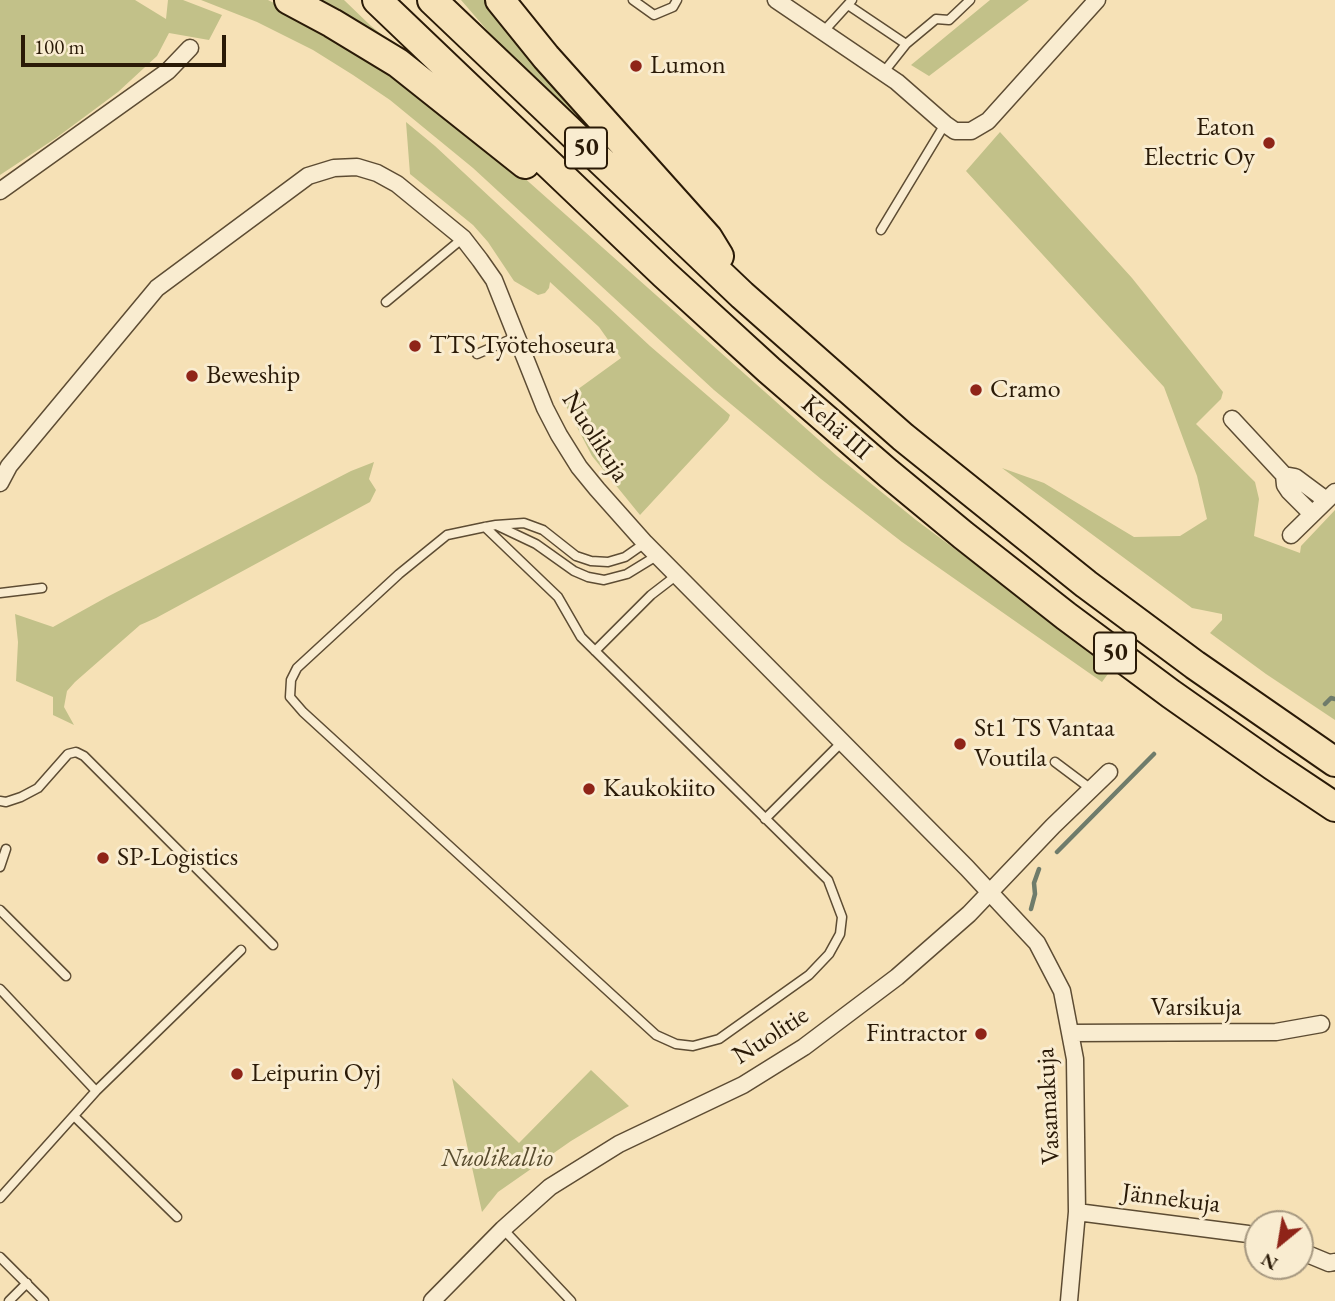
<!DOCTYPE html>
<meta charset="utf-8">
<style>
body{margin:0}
#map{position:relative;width:1335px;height:1301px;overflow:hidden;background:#f6e1b6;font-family:"EB Garamond",serif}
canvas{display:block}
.north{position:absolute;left:1244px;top:1210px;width:70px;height:70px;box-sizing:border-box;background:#f9ecd0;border:2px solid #a69880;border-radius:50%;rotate:210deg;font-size:19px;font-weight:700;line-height:28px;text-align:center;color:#2a1a07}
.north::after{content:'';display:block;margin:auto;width:24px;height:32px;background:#8f2418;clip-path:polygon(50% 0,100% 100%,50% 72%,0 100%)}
.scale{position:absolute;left:21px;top:35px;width:205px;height:32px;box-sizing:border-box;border:4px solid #2a1a07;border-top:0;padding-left:9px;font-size:21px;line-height:24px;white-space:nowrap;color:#2a1a07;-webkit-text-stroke:5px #f9ecd0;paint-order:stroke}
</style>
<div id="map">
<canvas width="1335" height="1301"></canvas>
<div class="north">N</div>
<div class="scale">100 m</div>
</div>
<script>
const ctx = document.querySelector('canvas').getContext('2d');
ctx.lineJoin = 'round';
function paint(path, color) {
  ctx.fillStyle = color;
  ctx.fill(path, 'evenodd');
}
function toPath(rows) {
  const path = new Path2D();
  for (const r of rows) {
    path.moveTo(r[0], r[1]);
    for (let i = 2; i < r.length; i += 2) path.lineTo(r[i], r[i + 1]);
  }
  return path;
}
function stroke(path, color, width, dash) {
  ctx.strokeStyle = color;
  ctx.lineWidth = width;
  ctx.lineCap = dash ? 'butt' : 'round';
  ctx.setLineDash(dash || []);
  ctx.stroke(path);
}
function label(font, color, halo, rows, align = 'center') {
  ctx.font = font + ' "EB Garamond",serif';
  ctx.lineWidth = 6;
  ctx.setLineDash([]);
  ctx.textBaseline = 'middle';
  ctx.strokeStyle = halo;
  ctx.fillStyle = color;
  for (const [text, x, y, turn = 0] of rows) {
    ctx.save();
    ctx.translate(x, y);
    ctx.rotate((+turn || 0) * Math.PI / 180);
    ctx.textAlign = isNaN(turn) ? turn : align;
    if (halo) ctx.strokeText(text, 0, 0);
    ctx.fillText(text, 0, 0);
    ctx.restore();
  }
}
paint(toPath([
 [0,0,135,0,166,19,168,0,183,0,222,15,209,40,169,33,157,56,118,92,56,138,0,175],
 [201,0,268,0,298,15,391,70,512,167,837,456,916,520,1113,667,1102,682,902,542,821,479,714,390,473,168,390,100,353,75,313,50,257,22],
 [303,0,344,0,371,26,397,47],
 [461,0,487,0,641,178,493,37],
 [990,0,1029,0,929,76,911,65],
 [406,122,435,146,650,346,730,415,728,420,640,515,592,456,563,400,621,358,599,327,550,282,549,288,545,293,538,295,514,281,488,242,473,225,410,174],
 [1000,132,1132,278,1223,392,1221,399,1196,424,1255,482,1259,499,1254,536,1300,553,1301,546,1335,510,1335,720,1266,674,1210,633,1222,620,1222,614,1192,608,1002,468,1044,483,1134,537,1180,536,1207,519,1197,476,1164,387,966,171],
 [374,462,369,479,376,490,370,502,156,618,140,625,75,682,67,691,64,707,74,725,53,715,53,697,16,681,18,642,15,614,53,627,107,597,351,471],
 [591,1070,629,1106,571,1141,498,1192,482,1212,452,1078,519,1143]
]), '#c2c189');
stroke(toPath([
 [1325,704,1331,698,1335,699],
 [1057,852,1154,754],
 [1031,909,1035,894,1034,883,1039,869]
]), '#6f7c6b', 4.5);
const service = toPath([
 [633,0,654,15,673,7,677,0],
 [848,5,906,44],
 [823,32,852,0],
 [883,73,906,44,936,19,949,20,970,0],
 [881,230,945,124],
 [386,302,463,238],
 [477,354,516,337],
 [498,526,536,544,574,571,588,577,604,580,627,574,658,555],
 [485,527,558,597,581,637,828,880,842,917,840,934,829,954,809,975,719,1039,693,1046,676,1044,656,1035,303,712,290,697,291,680,297,668,399,574,447,535,485,527,496,525,524,523,543,530,576,556,591,561,608,562,625,557,645,543],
 [0,593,42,588],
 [595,651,651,595,677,575],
 [1055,762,1091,789],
 [0,801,6,802,21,797,38,788,68,754,76,752,84,756,273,945],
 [765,819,842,742],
 [0,867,6,849],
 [0,910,66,976],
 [0,989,96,1091,241,950],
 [74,1116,177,1217],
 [0,1198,96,1091],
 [503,1229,571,1301],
 [0,1257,44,1301],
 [9,1301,27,1283]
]);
const minor = toPath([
 [776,0,897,82,945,124,955,131,971,131,988,121,1097,0],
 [0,191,168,71,190,48],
 [1232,419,1284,475,1295,477,1326,500],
 [1284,475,1285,485,1289,491,1312,514],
 [0,483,9,466,157,288,308,176,334,168,357,167,377,173,397,184,463,238,480,260,494,280,545,408,559,435,579,467,597,489,645,543,967,868,1037,943,1062,991,1075,1059,1077,1212,1069,1301],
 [1291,535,1335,492],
 [1070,1033,1276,1032,1321,1024],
 [1077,1212,1248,1234,1258,1237],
 [1300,1251,1329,1263,1335,1262],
 [432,1301,503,1229,550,1187,619,1144,743,1085,804,1047,897,977,969,914,1053,826,1109,772]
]);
const trunk = toPath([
 [289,0,332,23,398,63,525,164],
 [377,0,664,274,769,370,888,473,963,535,1066,616,1171,694,1272,765,1335,807],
 [432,0,742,295,903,437,1086,584,1195,665,1335,762],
 [500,0,546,57,708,238,719,256]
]);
stroke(service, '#5d4c33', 11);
stroke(minor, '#5d4c33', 19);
stroke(trunk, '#2a1a07', 32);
stroke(service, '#f9ecd0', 8);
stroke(minor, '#f9ecd0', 16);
stroke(trunk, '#f6e1b6', 28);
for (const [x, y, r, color] of [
 [636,66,7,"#8f2418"],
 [1269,143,7,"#8f2418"],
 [415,346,7,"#8f2418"],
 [192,376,7,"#8f2418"],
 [976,390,7,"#8f2418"],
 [960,744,7,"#8f2418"],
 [589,789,7,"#8f2418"],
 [103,858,7,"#8f2418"],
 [981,1034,7,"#8f2418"],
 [237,1074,7,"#8f2418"]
]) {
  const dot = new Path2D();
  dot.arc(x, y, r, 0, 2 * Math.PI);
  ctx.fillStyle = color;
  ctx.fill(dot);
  stroke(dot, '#f9ecd0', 2.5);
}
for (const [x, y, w] of [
 [586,148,42],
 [1115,653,42]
]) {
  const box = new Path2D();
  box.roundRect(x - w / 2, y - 20.5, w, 41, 5);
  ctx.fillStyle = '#f9ecd0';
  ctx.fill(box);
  stroke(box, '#2a1a07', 2);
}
label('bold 24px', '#2a1a07', null, [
 ["50",586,148],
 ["50",1115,653]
]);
label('26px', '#2a1a07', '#f9ecd0', [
 ["Lumon",650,66],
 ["Eaton",1255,128,"right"],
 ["Electric Oy",1255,158,"right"],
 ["TTS Työtehoseura",429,346],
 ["Beweship",206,376],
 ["Cramo",990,390],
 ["St1 TS Vantaa",974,729],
 ["Voutila",974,759],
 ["Kaukokiito",603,789],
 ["SP-Logistics",117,858],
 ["Fintractor",967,1034,"right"],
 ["Leipurin Oyj",251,1074]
], 'left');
label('26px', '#2a1a07', '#f9ecd0', [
 ["Kehä III",836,428,41],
 ["Nuolikuja",595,437,57],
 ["Varsikuja",1196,1008],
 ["Nuolitie",771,1036,-33],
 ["Vasamakuja",1049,1106,-93],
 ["Jännekuja",1171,1199,7]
]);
label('italic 26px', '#584c2e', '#f9ecd0', [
 ["Nuolikallio",497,1159]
]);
</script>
